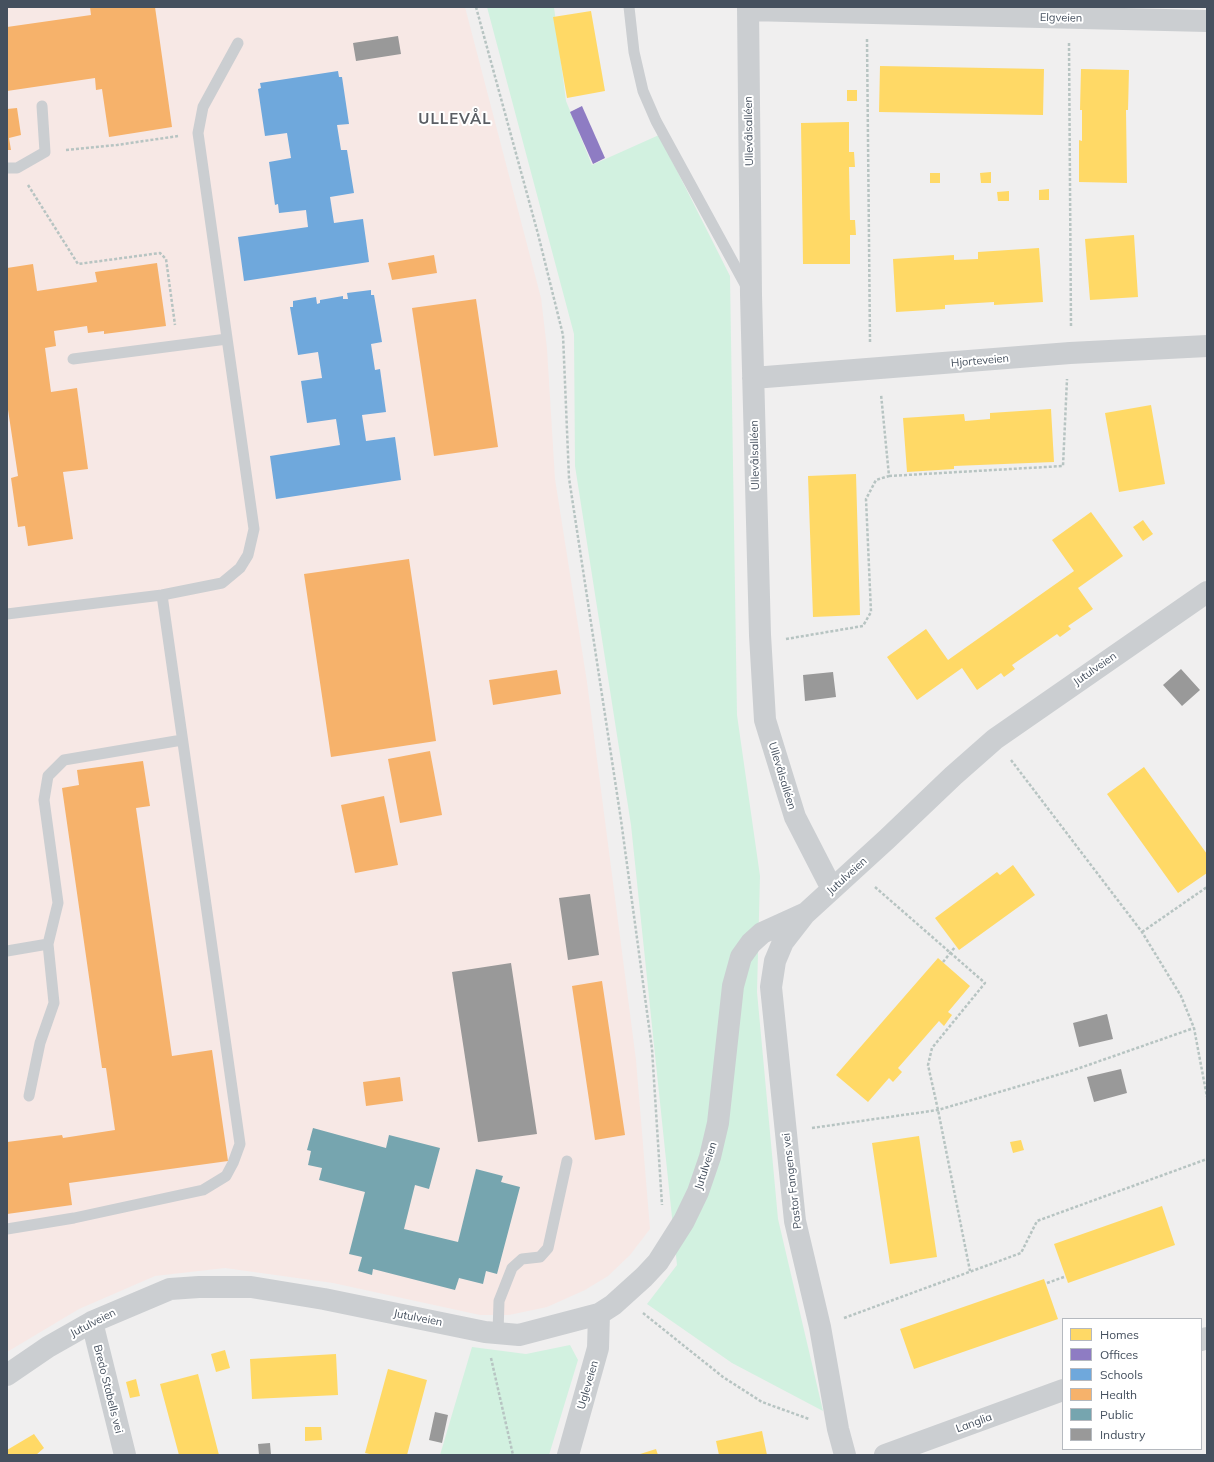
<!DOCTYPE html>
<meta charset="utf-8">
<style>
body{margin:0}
#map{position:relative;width:1214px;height:1462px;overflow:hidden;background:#f0efef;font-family:Mulish,sans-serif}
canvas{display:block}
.frame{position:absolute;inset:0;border:8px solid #45505e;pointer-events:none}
.legend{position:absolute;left:1062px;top:1318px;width:140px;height:132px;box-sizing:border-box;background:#fff;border:1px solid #b5b9bf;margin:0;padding:5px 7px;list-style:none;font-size:12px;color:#45505e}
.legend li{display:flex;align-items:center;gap:8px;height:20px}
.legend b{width:20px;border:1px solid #b5b9bf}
</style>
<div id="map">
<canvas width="1214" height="1462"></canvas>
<div class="frame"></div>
<ul class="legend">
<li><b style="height:11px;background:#ffd966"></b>Homes</li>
<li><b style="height:11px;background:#8e7cc3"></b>Offices</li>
<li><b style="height:11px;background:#6fa8dc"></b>Schools</li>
<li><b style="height:11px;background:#f6b26b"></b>Health</li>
<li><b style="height:11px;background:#76a5af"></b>Public</li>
<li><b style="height:11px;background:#999"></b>Industry</li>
</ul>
</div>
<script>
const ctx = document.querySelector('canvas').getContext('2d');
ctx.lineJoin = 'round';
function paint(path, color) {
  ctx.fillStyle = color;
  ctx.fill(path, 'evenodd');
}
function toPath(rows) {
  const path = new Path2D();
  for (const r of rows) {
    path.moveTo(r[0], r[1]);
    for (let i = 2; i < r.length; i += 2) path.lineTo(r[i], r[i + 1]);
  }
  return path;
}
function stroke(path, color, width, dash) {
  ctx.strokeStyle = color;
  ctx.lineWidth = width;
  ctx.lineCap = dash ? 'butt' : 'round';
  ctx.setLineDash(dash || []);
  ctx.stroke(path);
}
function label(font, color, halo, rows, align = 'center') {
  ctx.font = font + ' Mulish,sans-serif';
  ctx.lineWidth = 4;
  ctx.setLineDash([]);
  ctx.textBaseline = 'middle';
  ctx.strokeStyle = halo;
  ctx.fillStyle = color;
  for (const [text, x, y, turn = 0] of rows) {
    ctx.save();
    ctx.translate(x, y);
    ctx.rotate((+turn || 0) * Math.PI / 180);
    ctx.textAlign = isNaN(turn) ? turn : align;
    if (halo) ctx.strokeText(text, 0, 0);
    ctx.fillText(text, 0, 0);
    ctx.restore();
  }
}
paint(toPath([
 [7,7,465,7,541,298,547,349,555,479,587,682,636,1060,650,1229,630,1255,608,1276,585,1290,547,1307,509,1315,480,1315,333,1283,225,1268,155,1276,79,1309,7,1352]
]), '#f7e8e5');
paint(toPath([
 [487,7,554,7,566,101,592,165,659,135,730,276,737,715,760,876,757,992,778,1219,823,1411,732,1363,647,1304,677,1265,631,825,575,466,574,334],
 [570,1345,578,1360,549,1455,440,1455,472,1347,526,1354]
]), '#d2f1e0');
paint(toPath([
 [591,11,605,91,567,98,553,17],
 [880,66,1044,69,1043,115,879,112],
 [1081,69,1129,70,1128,110,1126,110,1127,183,1079,182,1079,140,1082,141,1082,110,1080,110],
 [847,90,857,90,857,101,847,101],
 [849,122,849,152,854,152,855,167,849,167,850,220,855,220,856,235,850,235,850,264,803,264,801,123],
 [991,172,991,183,981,183,980,173],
 [930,173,940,173,940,183,930,183],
 [1049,189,1049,200,1039,200,1039,190],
 [1009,191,1009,201,998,201,997,192],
 [1134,235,1138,297,1090,300,1085,239],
 [1039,248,1043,302,994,305,994,302,945,305,945,309,896,312,893,259,954,255,954,260,978,259,978,252],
 [1151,405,1165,484,1119,492,1105,413],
 [1051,409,1054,462,954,466,954,469,907,472,903,418,964,414,965,421,990,419,990,413],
 [856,474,860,615,813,617,808,476],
 [1091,512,1123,556,1078,588,1093,609,1068,626,1071,629,1060,637,1057,634,1012,665,1015,669,1004,677,1001,673,977,690,962,668,917,700,887,657,926,629,948,660,1074,571,1052,540],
 [1143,520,1153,534,1143,541,1133,527],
 [1144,767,1207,854,1207,873,1178,893,1107,794],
 [1013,865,1035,895,959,950,935,918,997,872,1000,875],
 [938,958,970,986,948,1012,952,1015,944,1026,939,1021,898,1068,902,1072,893,1082,889,1078,868,1102,836,1075],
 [919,1136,937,1257,890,1264,872,1143],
 [1021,1140,1024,1150,1013,1153,1010,1142],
 [1162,1206,1175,1245,1068,1283,1054,1244],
 [1044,1279,1058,1319,914,1369,900,1329],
 [225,1350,230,1368,216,1372,211,1354],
 [336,1354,338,1395,252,1399,250,1359],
 [388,1369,427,1380,407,1455,374,1455,365,1453],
 [198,1374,219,1455,179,1455,160,1384],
 [136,1379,140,1396,130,1398,126,1382],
 [305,1427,321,1427,322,1440,305,1441],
 [762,1431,767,1455,719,1455,716,1441],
 [34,1434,44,1448,36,1455,7,1455,7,1450],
 [656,1449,658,1455,637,1455]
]), '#ffd966');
paint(toPath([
 [582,106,605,158,593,164,570,112]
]), '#8e7cc3');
paint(toPath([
 [338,71,339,77,342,77,349,124,337,125,341,150,347,150,354,193,330,197,334,223,363,219,369,262,244,281,238,237,308,227,306,210,279,213,278,204,275,205,269,162,291,158,287,133,265,136,258,89,261,88,260,83],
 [371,290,371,295,374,295,382,342,371,344,375,370,380,369,386,412,362,415,366,441,395,437,401,480,276,499,270,456,340,445,336,419,307,423,301,381,322,378,318,352,298,355,290,307,293,307,293,301,316,297,317,304,320,303,320,300,343,296,343,299,348,299,347,293]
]), '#6fa8dc');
paint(toPath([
 [90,7,155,7,172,127,109,137,102,89,96,90,95,78,7,91,7,27,91,15],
 [17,108,21,135,9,138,11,150,7,150,7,109],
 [434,255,437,273,392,280,388,263],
 [157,263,166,326,104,334,104,331,88,333,87,326,54,331,56,346,45,348,51,392,77,388,88,469,63,472,73,539,28,546,25,526,18,527,11,478,18,476,7,403,7,268,33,264,37,291,97,282,95,272],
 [476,299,498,447,434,456,412,308],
 [409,559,436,741,331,757,304,574],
 [557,670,561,694,493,705,489,680],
 [430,751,442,815,400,823,388,759],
 [143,761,150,806,136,808,172,1056,212,1050,228,1161,69,1183,72,1205,7,1214,7,1142,62,1135,63,1138,115,1130,106,1068,102,1068,62,788,79,785,77,770],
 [384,796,398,865,355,873,341,805],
 [602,981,625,1135,595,1140,572,986],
 [400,1077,403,1101,366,1106,363,1082]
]), '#f6b26b');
paint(toPath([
 [313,1128,386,1148,389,1135,440,1148,429,1189,415,1185,404,1229,458,1242,476,1169,503,1176,501,1182,520,1187,497,1274,486,1271,483,1284,459,1278,455,1290,373,1269,372,1275,358,1271,362,1257,349,1254,365,1192,319,1180,322,1168,308,1165,311,1151,307,1150]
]), '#76a5af');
paint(toPath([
 [398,36,401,54,356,61,353,43],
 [1181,669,1200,690,1182,706,1163,685],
 [833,672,836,697,805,701,803,675],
 [590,894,599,955,568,960,559,898],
 [511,963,537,1134,478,1142,452,972],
 [1107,1014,1113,1039,1079,1047,1073,1023],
 [1121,1069,1127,1093,1094,1102,1087,1077],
 [435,1412,448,1415,442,1443,429,1440],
 [270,1443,271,1455,259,1455,258,1444]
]), '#999');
stroke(toPath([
 [476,7,538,234,563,335,569,478,621,820,652,1049,662,1205],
 [867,39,870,342],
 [1069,43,1071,328],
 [66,150,117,145,178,136],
 [28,185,78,264,160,253,166,259,175,325],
 [889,476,1063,466,1067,379],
 [786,639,863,626,871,612,866,499,876,480,889,476,881,394],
 [1011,760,1142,932,1181,996,1194,1028,1207,1097],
 [875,887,985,983,932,1048,928,1065,938,1110,970,1271],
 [1142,932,1207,887],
 [812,1128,938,1110,1074,1070,1194,1028],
 [1047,1283,1064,1277],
 [643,1313,723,1377,762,1402,809,1419],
 [844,1318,1021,1253,1037,1221,1207,1159],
 [491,1358,513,1455]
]), '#b7c4c2', 2.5, [3, 2]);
stroke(toPath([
 [629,7,634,52,643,91,656,121,746,286],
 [7,168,17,168,45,152,42,106],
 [73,359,227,339],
 [7,614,162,595,222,583,240,568,248,555,254,529,198,133,203,107,238,43],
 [7,951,48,944],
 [29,1096,40,1043,54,1003,48,944,58,903,44,800,48,776,64,760,182,740],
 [7,1229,74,1218,203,1190,226,1176,233,1163,240,1144,162,595],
 [498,1333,499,1301,512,1268,522,1259,540,1257,548,1248,567,1161]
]), '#cbced1', 11);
stroke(toPath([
 [748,7,751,295,760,635,765,720,795,817,832,889],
 [748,10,1207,21],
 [753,378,1070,353,1207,346],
 [804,915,783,942,775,961,771,987,795,1221,820,1327,838,1429,845,1455],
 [92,1322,125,1455],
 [1201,1340,1207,1338],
 [7,1375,48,1347,92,1322,170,1289,199,1287,251,1287,324,1299,485,1332,519,1335,599,1314,613,1305,644,1277,658,1262,684,1221,698,1192,710,1157,718,1123,733,986,741,957,751,943,762,933,806,913,887,839,953,776,995,739,1207,592],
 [568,1455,598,1348,599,1314],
 [885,1455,1063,1390]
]), '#cbced1', 22);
stroke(toPath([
 [943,962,955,947]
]), '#b7c4c2', 2.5, [3, 2]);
label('11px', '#45505e', '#fff', [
 ["Elgveien",1061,18,1],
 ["Ullevålsalléen",749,131,-91],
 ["Hjorteveien",980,361,-5],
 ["Ullevålsalléen",755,455,-91],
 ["Jutulveien",1095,669,-35],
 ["Ullevålsalléen",782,776,73],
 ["Jutulveien",847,876,-42],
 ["Jutulveien",706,1166,-72],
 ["Pastor Fangens vei",792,1181,-97],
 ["Jutulveien",418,1318,11],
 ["Jutulveien",93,1323,-27],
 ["Ugleveien",588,1385,-74],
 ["Bredo Stabells vei",108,1389,76],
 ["Langlia",974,1423,-20]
]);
ctx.letterSpacing = '1px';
label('bold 15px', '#5a5e64', '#fff', [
 ["ULLEVÅL",455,119]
]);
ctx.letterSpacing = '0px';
</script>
